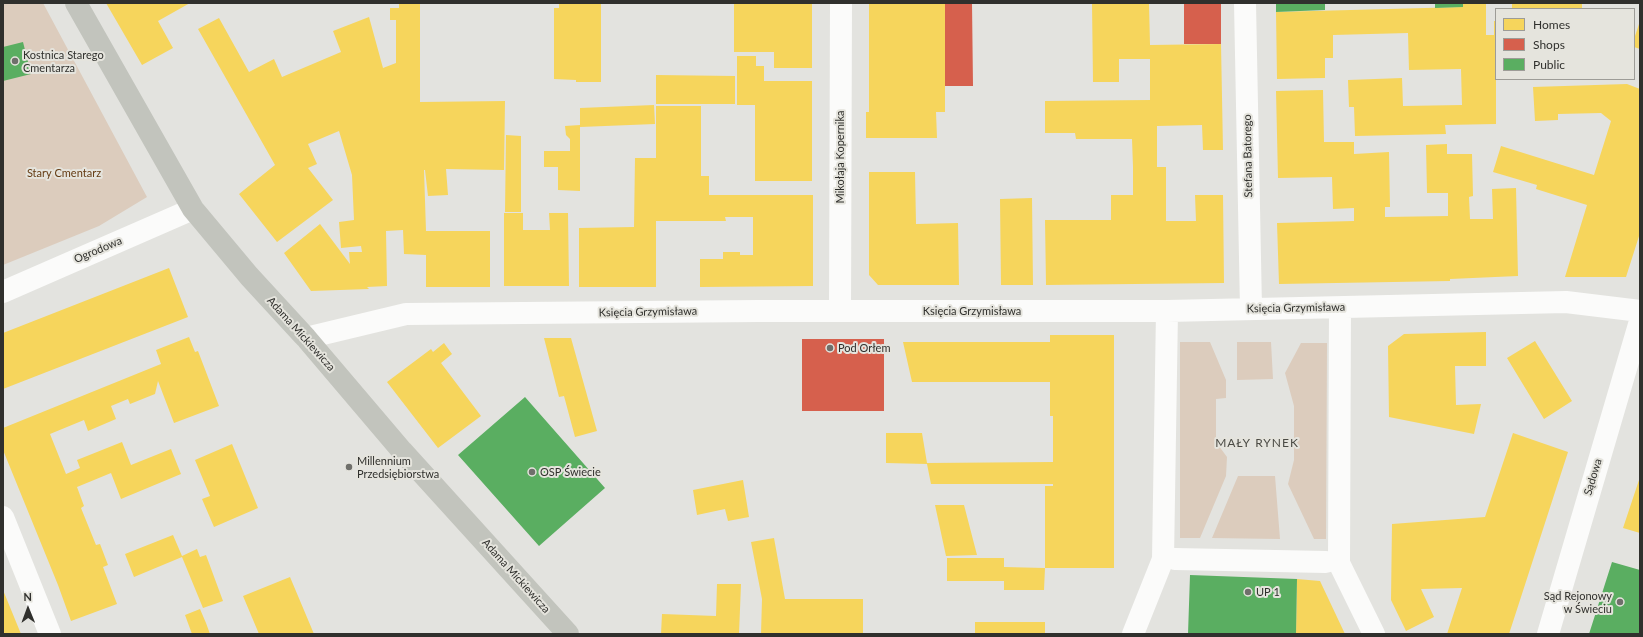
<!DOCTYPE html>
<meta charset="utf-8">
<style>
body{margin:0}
#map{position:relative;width:1643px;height:637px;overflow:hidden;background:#e3e3df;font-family:Lato,sans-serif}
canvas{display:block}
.frame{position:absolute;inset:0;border:4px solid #30302d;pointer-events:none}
.legend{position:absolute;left:1495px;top:8px;width:140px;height:72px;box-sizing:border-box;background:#e5e4dd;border:1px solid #9d9c97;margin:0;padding:5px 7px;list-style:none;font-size:12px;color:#30302d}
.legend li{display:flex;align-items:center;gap:8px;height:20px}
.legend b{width:20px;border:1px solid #9d9c97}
.north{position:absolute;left:8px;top:589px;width:40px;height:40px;-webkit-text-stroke:3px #e5e4dd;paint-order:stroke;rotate:359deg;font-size:11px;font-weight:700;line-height:16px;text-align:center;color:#30302d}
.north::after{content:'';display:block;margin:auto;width:14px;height:18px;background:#30302d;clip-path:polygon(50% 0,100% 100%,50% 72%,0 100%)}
</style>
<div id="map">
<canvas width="1643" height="637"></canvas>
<div class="frame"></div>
<ul class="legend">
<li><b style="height:11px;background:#f6d55c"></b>Homes</li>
<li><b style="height:11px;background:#d6604d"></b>Shops</li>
<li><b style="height:11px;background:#5aae61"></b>Public</li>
</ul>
<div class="north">N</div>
</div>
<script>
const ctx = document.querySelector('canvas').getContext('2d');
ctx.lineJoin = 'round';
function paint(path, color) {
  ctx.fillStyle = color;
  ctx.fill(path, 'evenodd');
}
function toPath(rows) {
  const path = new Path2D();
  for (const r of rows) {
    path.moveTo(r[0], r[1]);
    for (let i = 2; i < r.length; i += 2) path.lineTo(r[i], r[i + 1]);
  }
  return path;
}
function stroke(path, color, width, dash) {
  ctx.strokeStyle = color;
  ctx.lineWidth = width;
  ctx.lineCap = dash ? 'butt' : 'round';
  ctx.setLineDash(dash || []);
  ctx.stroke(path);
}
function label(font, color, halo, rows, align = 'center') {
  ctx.font = font + ' Lato,sans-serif';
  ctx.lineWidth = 4;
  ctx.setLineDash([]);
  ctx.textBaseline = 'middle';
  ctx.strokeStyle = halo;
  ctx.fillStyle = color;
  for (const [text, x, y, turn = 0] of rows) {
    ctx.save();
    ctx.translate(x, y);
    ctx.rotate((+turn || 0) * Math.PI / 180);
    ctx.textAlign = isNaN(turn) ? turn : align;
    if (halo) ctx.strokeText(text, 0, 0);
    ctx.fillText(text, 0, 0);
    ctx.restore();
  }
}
paint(toPath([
 [3,3,43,3,147,197,99,226,3,265],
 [1180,342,1210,342,1226,380,1226,398,1216,399,1216,442,1227,457,1226,476,1200,538,1180,538],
 [1237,342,1271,342,1273,379,1237,380],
 [1301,343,1327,343,1326,539,1314,539,1288,484,1294,460,1294,406,1285,373],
 [1238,476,1275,476,1280,539,1212,538]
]), '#dcccbd');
paint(toPath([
 [106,3,190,3,158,21,173,48,142,65],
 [399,3,420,3,420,102,505,101,504,170,446,169,448,195,428,196,425,170,424,170,426,231,490,231,490,287,426,287,426,255,404,254,403,230,386,231,387,286,367,287,369,289,311,291,284,253,320,224,350,264,349,252,362,252,361,246,341,248,339,222,354,220,352,175,339,131,308,144,317,164,308,168,333,200,277,242,239,194,275,165,198,29,219,18,249,72,274,59,282,77,341,52,333,31,369,17,383,68,396,63,396,20,390,20,390,8,399,8],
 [559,3,601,3,601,82,576,82,576,80,554,79,554,8,559,8],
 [734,3,812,3,812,68,774,68,774,52,734,52],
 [869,3,945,3,945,112,936,112,937,138,866,138,866,112,869,112],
 [1092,3,1149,3,1150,45,1221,44,1223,150,1203,150,1202,125,1157,126,1157,167,1166,167,1166,221,1196,221,1195,195,1223,195,1224,283,1046,285,1045,220,1111,220,1111,195,1133,195,1133,167,1132,139,1076,139,1075,133,1045,133,1045,101,1150,100,1150,59,1119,59,1119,82,1093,82],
 [1463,3,1486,3,1486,35,1494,35,1494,21,1496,21,1496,124,1445,125,1446,134,1355,136,1354,107,1349,107,1348,80,1402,78,1403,106,1462,105,1461,69,1409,70,1408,33,1333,35,1333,58,1325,58,1325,78,1277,79,1276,12,1463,7],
 [1512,3,1582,3,1582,9,1512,9],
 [1640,21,1640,49,1634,47,1634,39],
 [737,56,756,56,756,66,764,66,764,81,812,81,812,181,755,181,755,105,737,105],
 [656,75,735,76,735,104,656,104],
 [1627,84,1640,89,1640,233,1626,277,1565,277,1587,205,1536,189,1537,185,1493,172,1501,146,1594,175,1611,121,1601,113,1558,114,1558,120,1535,121,1533,87],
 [1323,90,1324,142,1354,142,1354,154,1389,152,1390,207,1385,207,1385,217,1448,216,1448,193,1427,193,1426,145,1447,144,1447,154,1472,154,1473,196,1469,197,1470,219,1493,219,1492,189,1516,188,1518,276,1450,279,1450,281,1279,284,1277,223,1354,221,1354,208,1333,209,1332,177,1278,178,1276,91],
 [654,105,655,124,580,127,580,191,558,190,558,167,544,167,544,151,570,151,570,139,566,135,565,126,580,125,580,108],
 [656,106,701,106,701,176,709,176,709,195,813,195,813,286,700,287,700,259,723,259,723,252,740,252,740,255,753,255,753,217,725,217,726,221,656,221,656,287,579,287,579,228,634,227,635,158,656,158],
 [506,135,521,136,521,212,505,212],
 [869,172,915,172,916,224,958,223,959,285,878,285,869,275],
 [1032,198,1033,285,1001,285,1000,199],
 [504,213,523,213,523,230,550,230,549,213,568,213,569,286,504,286],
 [169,268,188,317,3,389,3,333],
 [1486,332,1486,366,1455,366,1456,405,1481,404,1474,434,1389,417,1388,346,1404,334],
 [1050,335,1114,335,1114,568,1045,568,1045,486,1053,486,1053,484,931,484,927,464,886,463,886,433,922,433,927,463,1053,462,1053,416,1050,416,1050,382,912,382,903,342,1050,342],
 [189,337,195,352,198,351,219,406,174,423,158,381,155,394,130,404,128,399,111,406,116,419,88,431,84,420,50,434,66,474,80,468,77,460,122,442,131,465,171,449,181,474,121,499,111,473,77,487,84,506,81,508,96,545,100,544,108,565,103,567,117,604,71,621,58,585,3,450,3,428,161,364,156,350],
 [544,338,571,338,597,431,575,437,564,396,559,397],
 [1535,341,1572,401,1544,419,1507,358],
 [444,343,452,354,441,363,481,416,438,448,387,382,431,349,433,352],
 [1513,433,1568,452,1509,634,1447,634,1462,588,1421,589,1434,617,1406,631,1391,600,1392,524,1485,517],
 [232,444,258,508,214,527,202,499,210,496,195,460],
 [1640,477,1640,533,1623,528],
 [743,480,749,517,728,521,725,509,697,515,693,490],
 [935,505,964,505,977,555,946,556],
 [173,535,182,556,197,549,200,557,206,555,223,601,203,608,182,557,134,577,125,554],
 [774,538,785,599,863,599,863,634,761,634,762,599,751,542],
 [947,558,1004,558,1004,567,1045,568,1044,590,1004,590,1004,581,947,581],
 [290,577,314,634,259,634,243,596],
 [1297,579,1320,581,1345,634,1296,634],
 [717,584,741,584,739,634,661,634,662,614,716,616],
 [3,590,21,634,3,634],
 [200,609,206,623,210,634,192,634,185,615],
 [975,622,1045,622,1045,634,975,634]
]), '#f6d55c');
paint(toPath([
 [945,3,972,3,973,86,945,86],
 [1184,3,1221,3,1221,44,1184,44],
 [802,339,884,339,884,411,802,411]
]), '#d6604d');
paint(toPath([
 [1276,3,1325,3,1325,10,1276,12],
 [1435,3,1463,3,1463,7,1435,8],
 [23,42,31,74,3,81,3,47],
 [525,397,605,488,539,546,458,455],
 [1612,562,1640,570,1640,634,1589,634],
 [1190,575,1297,579,1296,634,1188,634]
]), '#5aae61');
stroke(toPath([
 [1245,3,1251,309],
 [3,292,193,209],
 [1340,308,1339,563,1374,634],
 [840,311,841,3],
 [306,338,406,314,759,311,1167,311,1566,302,1640,311],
 [3,517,50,634],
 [1175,559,1326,562],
 [1133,634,1163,559,1167,311],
 [1548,634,1640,321]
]), '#fbfbfa', 22);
stroke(toPath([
 [76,3,193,209,249,276,306,338,402,451,568,634]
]), '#c2c4bd', 22);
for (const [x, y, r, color] of [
 [15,61,4,"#6f6f6b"],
 [830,348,4,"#6f6f6b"],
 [349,467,4,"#6f6f6b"],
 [532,472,4,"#6f6f6b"],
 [1248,592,4,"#6f6f6b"],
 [1620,602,4,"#6f6f6b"]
]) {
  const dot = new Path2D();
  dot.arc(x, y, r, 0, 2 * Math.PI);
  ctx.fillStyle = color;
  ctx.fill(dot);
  stroke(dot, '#e5e4dd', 1.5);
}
label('11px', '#30302d', '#e5e4dd', [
 ["Kostnica Starego",23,55],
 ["Cmentarza",23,68],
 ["Pod Orłem",838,348],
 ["Millennium",357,461],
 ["Przedsiębiorstwa",357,474],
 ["OSP Świecie",540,472],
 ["UP 1",1256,592],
 ["Sąd Rejonowy",1612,596,"right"],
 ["w Świeciu",1612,609,"right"]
], 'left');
label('11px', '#30302d', '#e5e4dd', [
 ["Stefana Batorego",1248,156,-91],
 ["Mikołaja Kopernika",840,157,-90],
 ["Ogrodowa",98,250,-23],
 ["Księcia Grzymisława",1296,308,-1],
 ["Księcia Grzymisława",972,311],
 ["Księcia Grzymisława",648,312,-1],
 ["Adama Mickiewicza",301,334,48],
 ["Sądowa",1593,477,-73],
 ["Adama Mickiewicza",516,576,48]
]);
label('11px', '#643b13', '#e5e4dd', [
 ["Stary Cmentarz",64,173]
]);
ctx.letterSpacing = '1px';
label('12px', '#4b4b45', '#e5e4dd', [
 ["MAŁY RYNEK",1257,443]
]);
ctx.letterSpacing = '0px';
</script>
